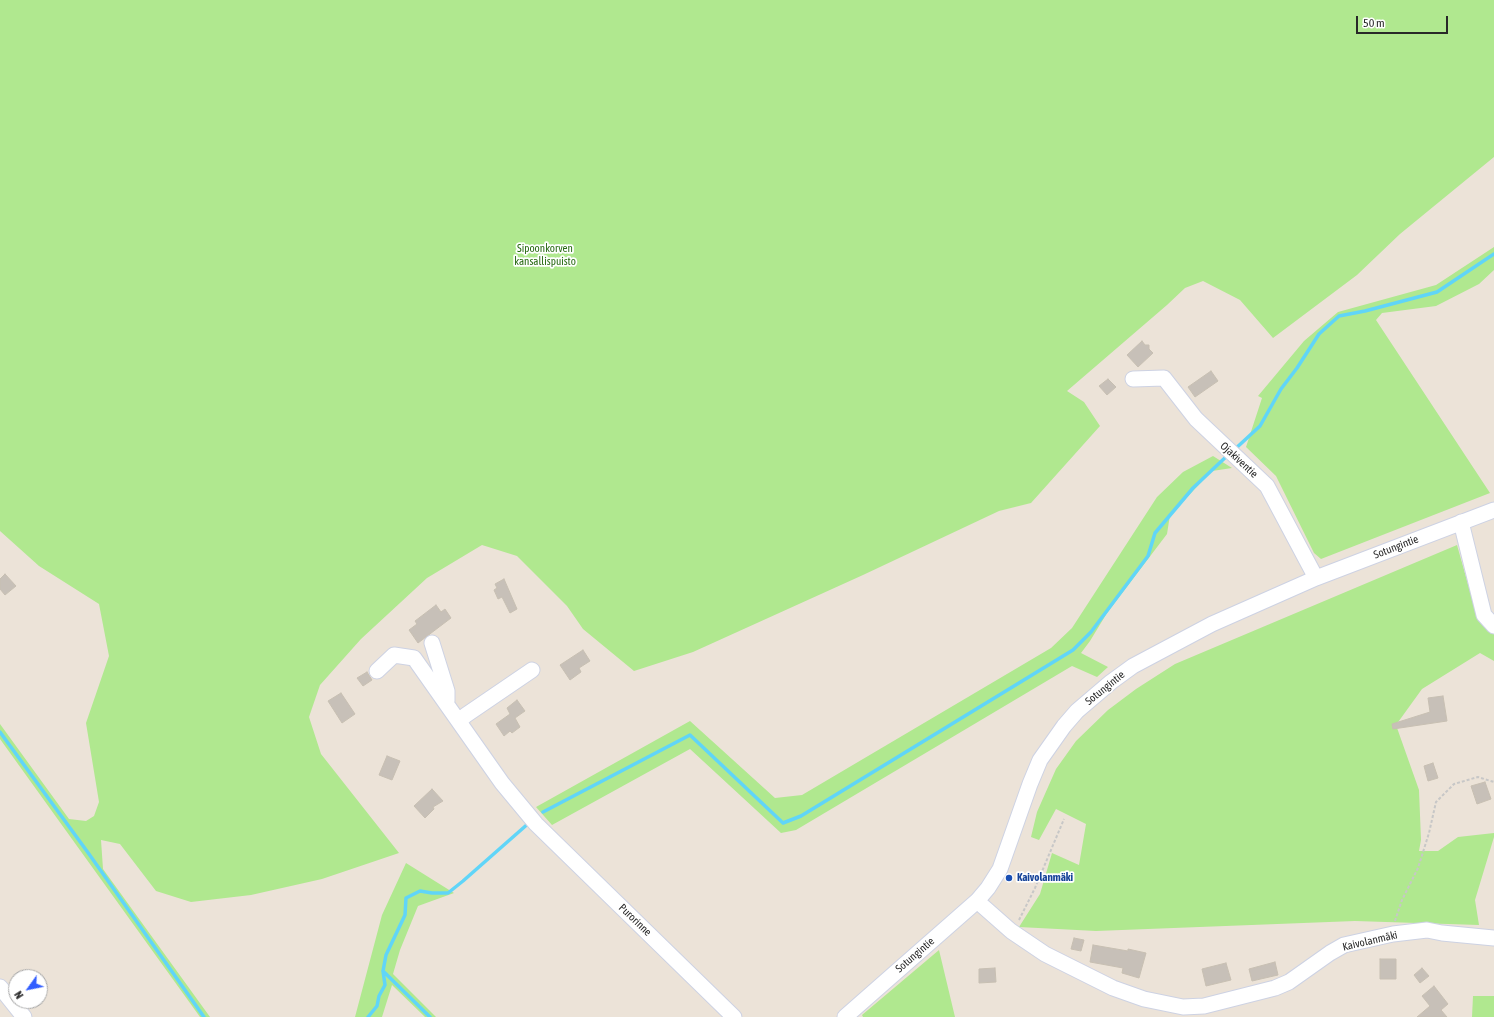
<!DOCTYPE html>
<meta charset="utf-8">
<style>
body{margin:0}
#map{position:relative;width:1494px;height:1017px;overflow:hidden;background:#ece3d8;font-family:"Asap Condensed",sans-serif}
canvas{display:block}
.north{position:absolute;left:8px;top:969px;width:40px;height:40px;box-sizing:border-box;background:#fff;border:1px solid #a9a9a9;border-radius:50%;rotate:237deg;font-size:11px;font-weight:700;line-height:16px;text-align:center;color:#282828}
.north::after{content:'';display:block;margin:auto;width:14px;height:18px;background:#325eff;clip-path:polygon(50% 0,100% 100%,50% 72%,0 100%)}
.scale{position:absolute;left:1356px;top:16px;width:92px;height:18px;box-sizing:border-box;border:2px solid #282828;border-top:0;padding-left:5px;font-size:12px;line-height:14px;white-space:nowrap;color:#282828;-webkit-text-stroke:3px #fff;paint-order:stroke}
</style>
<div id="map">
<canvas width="1494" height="1017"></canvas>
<div class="north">N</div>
<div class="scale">50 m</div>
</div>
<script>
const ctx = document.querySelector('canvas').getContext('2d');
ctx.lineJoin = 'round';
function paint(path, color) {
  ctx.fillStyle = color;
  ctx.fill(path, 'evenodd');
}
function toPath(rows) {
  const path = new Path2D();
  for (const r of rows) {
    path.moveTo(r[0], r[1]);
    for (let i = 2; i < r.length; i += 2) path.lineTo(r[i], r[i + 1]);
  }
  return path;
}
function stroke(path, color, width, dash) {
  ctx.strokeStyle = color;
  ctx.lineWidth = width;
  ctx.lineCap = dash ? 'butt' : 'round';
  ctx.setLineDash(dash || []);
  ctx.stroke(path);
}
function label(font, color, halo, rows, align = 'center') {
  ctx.font = font + ' "Asap Condensed",sans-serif';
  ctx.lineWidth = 3.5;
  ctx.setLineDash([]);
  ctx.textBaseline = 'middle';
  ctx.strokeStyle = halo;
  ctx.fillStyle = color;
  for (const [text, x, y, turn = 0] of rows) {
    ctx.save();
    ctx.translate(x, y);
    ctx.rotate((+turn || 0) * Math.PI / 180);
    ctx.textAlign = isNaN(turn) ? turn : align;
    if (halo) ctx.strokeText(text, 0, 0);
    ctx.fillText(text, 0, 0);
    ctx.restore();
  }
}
paint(toPath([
 [0,0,1494,0,1494,157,1400,234,1357,275,1273,338,1240,300,1203,281,1185,288,1167,305,1067,391,1084,402,1100,426,1031,503,999,511,863,575,693,652,634,671,583,629,567,606,517,556,482,545,427,578,361,639,320,685,309,717,321,754,399,853,322,879,251,895,191,902,156,891,120,844,101,840,103,869,210,1017,200,1017,0,739,0,724,69,819,86,821,94,816,99,802,86,723,109,656,99,604,39,566,0,531],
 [1494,247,1494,270,1479,284,1436,306,1382,313,1376,320,1490,493,1321,559,1314,553,1276,476,1246,447,1262,398,1258,396,1304,341,1338,312,1436,285],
 [1213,456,1232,468,1212,471,1170,515,1167,534,1107,613,1090,641,1081,653,1108,667,1097,677,1072,666,796,830,781,833,690,749,552,825,536,807,690,721,775,798,802,795,1051,648,1072,628,1157,497,1183,472],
 [1457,545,1477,616,1494,631,1494,661,1480,653,1422,689,1396,725,1419,790,1421,840,1419,851,1438,851,1458,837,1494,833,1494,837,1475,900,1479,925,1355,921,1096,931,1019,927,1040,894,1052,853,1079,865,1086,824,1056,809,1039,840,1031,837,1037,812,1056,769,1076,741,1108,710,1136,689,1175,664],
 [406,863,454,893,418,906,400,950,393,974,436,1017,425,1017,392,985,382,1017,355,1017,382,915],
 [939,950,955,1017,863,1017,862,1015],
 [1473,996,1494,996,1494,1017,1472,1017]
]), '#b0e88f');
stroke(toPath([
 [1234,450,1260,426,1281,389,1297,368,1319,334,1339,316,1365,311,1437,292,1494,254],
 [0,732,89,854,204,1017],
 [543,812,690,735,783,823,801,816,1073,650,1091,632,1148,556,1155,533,1193,488,1229,454],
 [383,971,430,1017],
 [368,1017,377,1006,379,996,385,985,383,971,386,955,405,915,406,898,420,891,432,893,448,893,463,881,530,822]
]), '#60d5f8', 3.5);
const building = toPath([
 [1142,341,1145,345,1149,345,1149,349,1153,353,1138,367,1127,355,1142,341],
 [1211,371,1218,381,1195,397,1188,387,1211,371],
 [1108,379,1116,387,1107,395,1099,386,1108,379],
 [5,574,16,586,5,595,0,589,0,579,5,574],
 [504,579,517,609,510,613,502,597,498,599,494,590,497,588,495,584,504,579],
 [436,605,441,612,445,609,451,618,418,643,409,630,417,624,415,621,436,605],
 [583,650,590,661,579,668,581,672,570,680,560,665,583,650],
 [367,672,372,680,363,686,357,678,367,672],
 [341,693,355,714,342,723,328,701,341,693],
 [1443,696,1447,721,1393,729,1392,724,1430,712,1428,698,1443,696],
 [517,700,525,711,515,718,520,727,512,733,510,731,504,736,496,724,510,714,507,708,517,700],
 [387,756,400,761,392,780,379,775,387,756],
 [1433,763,1438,778,1428,781,1424,766,1433,763],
 [1485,782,1491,799,1477,804,1471,786,1485,782],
 [432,789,443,801,433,807,434,809,425,818,414,806,432,789],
 [1074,938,1084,940,1081,951,1071,949,1074,938],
 [1093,945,1128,951,1128,949,1146,953,1139,978,1122,973,1123,968,1090,962,1093,945],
 [1380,959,1396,959,1396,979,1380,979,1380,959],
 [1275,962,1278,975,1252,981,1249,969,1275,962],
 [1226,963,1231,980,1206,986,1202,969,1226,963],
 [995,968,996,982,979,983,979,969,995,968],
 [1422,968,1429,976,1420,983,1414,975,1422,968],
 [1434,986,1448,1004,1441,1010,1447,1017,1417,1017,1430,1006,1422,996,1434,986]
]);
paint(building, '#c7c0b8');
stroke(building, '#c7bfb2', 1);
const minor = toPath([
 [1133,379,1164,378,1196,419,1267,486,1316,578],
 [1461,522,1484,615,1494,626],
 [432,643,447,691,447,701],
 [377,671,394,655,414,658,502,783,536,824,734,1017],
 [459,721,466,715,532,670],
 [977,901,1011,931,1045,954,1113,988,1144,999,1183,1007,1204,1006,1275,988,1289,982,1330,953,1344,945,1393,934,1427,930,1442,933,1494,938],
 [0,987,24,1017],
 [845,1017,977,901,988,888,1000,869,1030,784,1040,760,1064,726,1077,711,1111,682,1133,666,1212,624,1316,578,1494,510]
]);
stroke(minor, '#cdd2e3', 17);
stroke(toPath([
 [1019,920,1035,888,1064,819],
 [1395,921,1402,900,1418,868,1429,833,1436,802,1454,784,1478,777,1494,782]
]), '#c7c7c7', 2, [3, 2]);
stroke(minor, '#fff', 15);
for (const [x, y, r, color] of [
 [1009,878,4,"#1a4fb4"]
]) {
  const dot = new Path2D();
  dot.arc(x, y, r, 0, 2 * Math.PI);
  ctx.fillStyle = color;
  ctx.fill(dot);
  stroke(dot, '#fff', 1.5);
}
label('11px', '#286a13', '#fff', [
 ["Sipoonkorven",545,249],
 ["kansallispuisto",545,262]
]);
label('11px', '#282828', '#fff', [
 ["Ojakiventie",1239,460,43],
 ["Sotungintie",1396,547,-21],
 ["Sotungintie",1105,688,-39],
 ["Purorinne",635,920,44],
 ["Kaivolanmäki",1370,941,-13],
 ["Sotungintie",915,955,-41]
]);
label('bold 11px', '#164399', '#fff', [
 ["Kaivolanmäki",1017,878]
], 'left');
</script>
